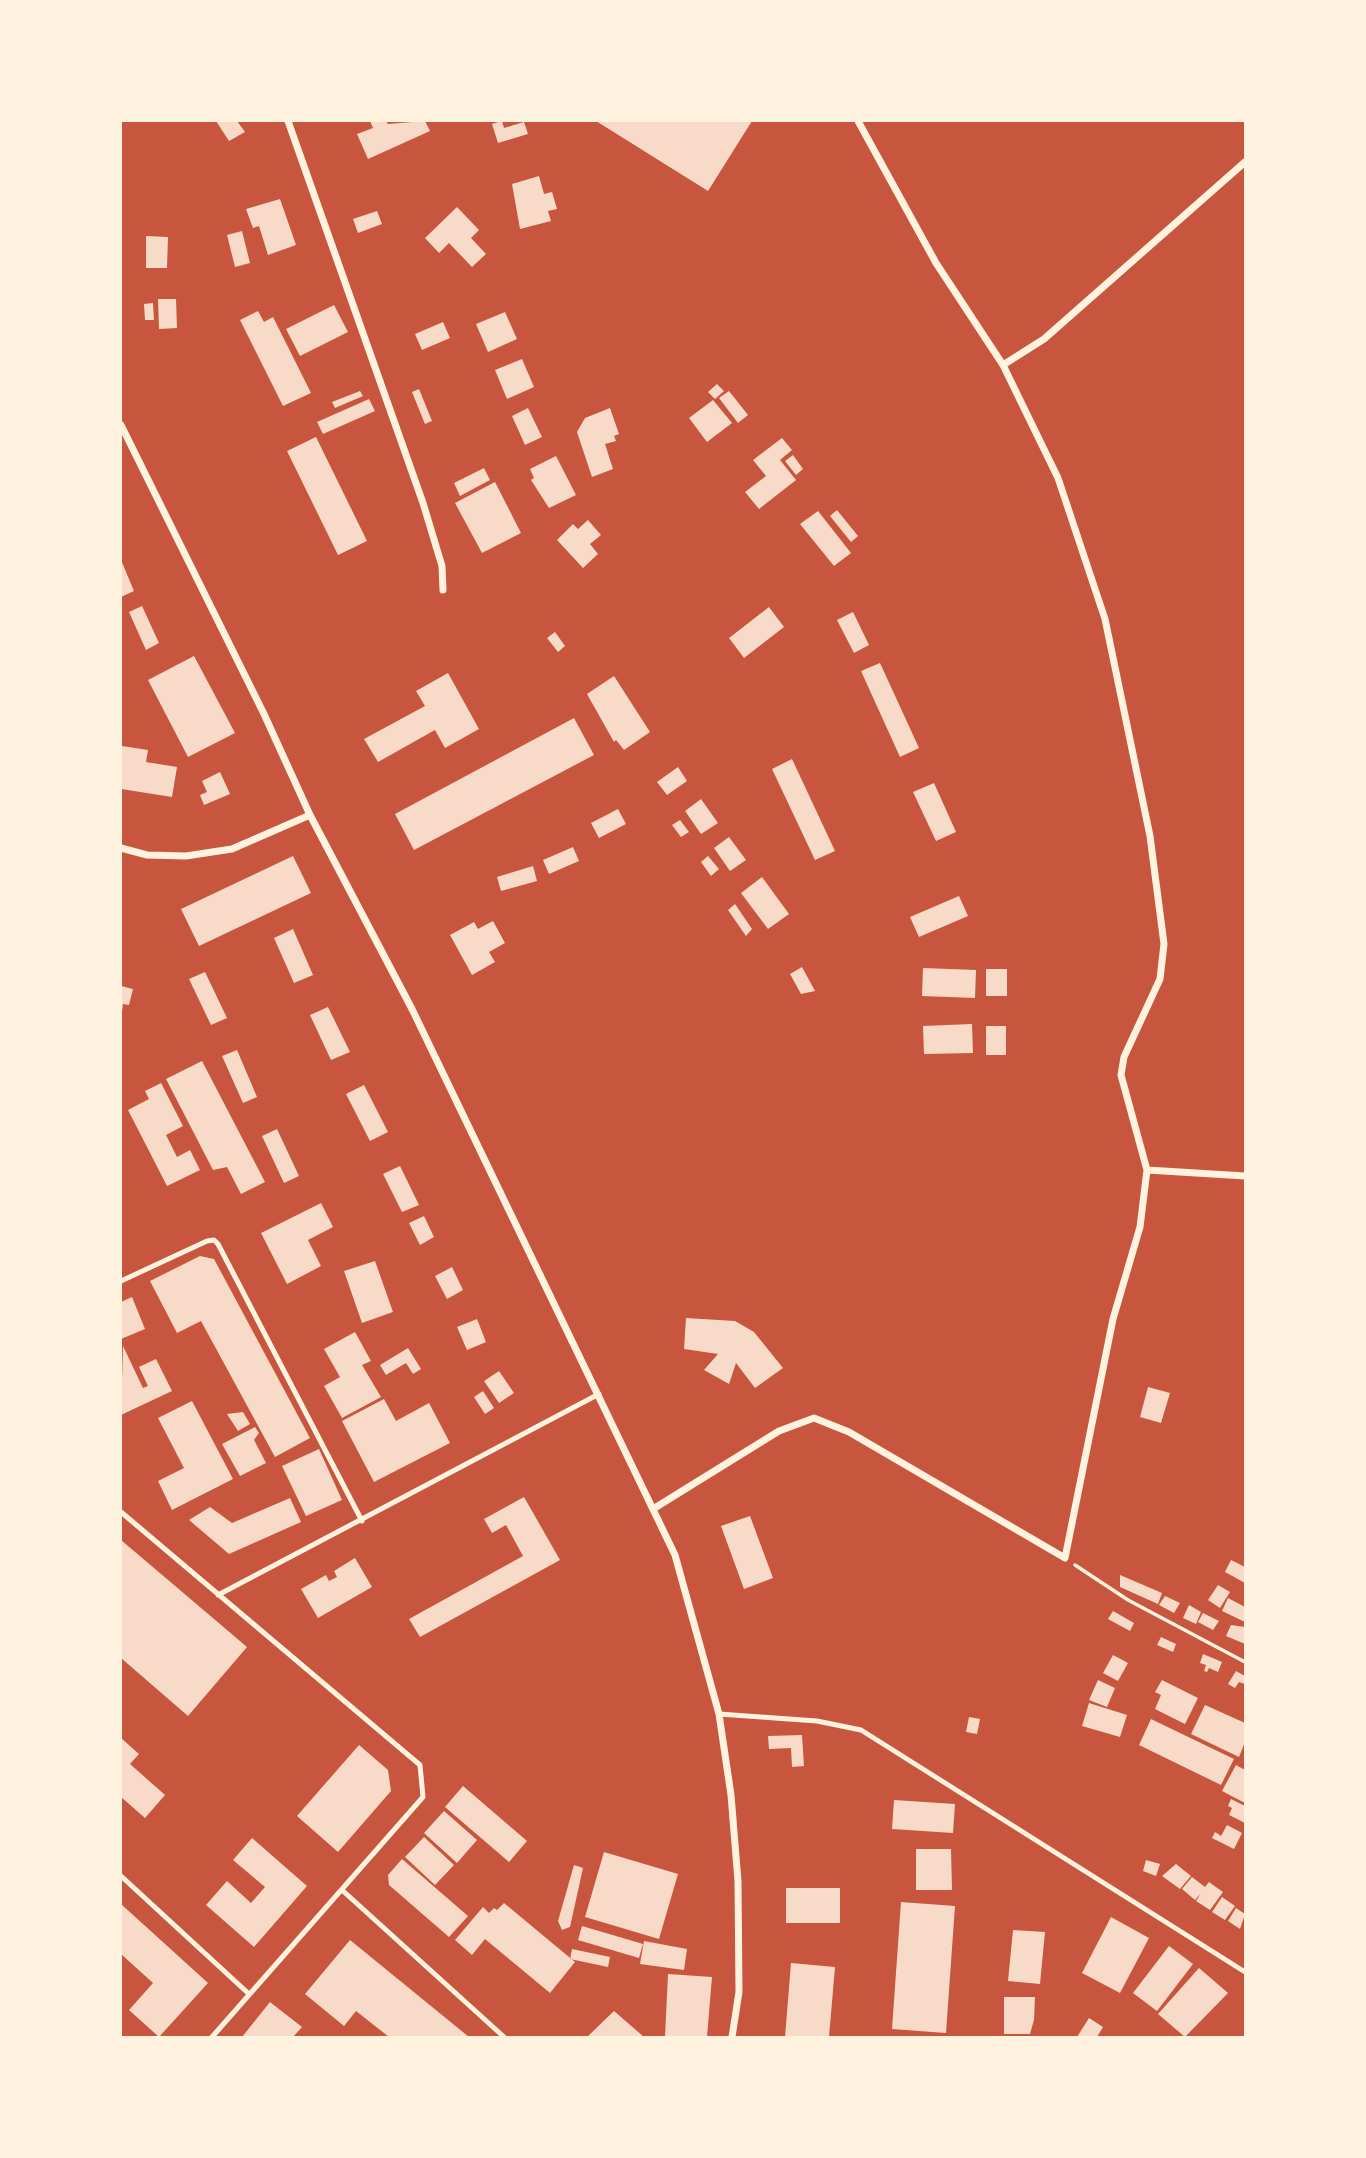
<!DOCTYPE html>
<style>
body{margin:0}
#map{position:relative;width:1366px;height:2158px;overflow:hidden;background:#c8553d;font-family:Merriweather,serif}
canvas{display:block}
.frame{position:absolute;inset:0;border:122px solid #fff3e0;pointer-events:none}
</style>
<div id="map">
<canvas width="1366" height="2158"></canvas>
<div class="frame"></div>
</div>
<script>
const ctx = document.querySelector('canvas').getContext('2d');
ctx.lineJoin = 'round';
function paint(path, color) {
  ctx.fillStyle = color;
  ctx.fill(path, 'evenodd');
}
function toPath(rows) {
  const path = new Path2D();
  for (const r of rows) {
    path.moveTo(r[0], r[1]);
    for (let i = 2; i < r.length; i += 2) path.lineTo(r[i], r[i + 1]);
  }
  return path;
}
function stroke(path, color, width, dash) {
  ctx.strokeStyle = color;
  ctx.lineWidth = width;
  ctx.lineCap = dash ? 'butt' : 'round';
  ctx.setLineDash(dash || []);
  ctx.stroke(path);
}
paint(toPath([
 [216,121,237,121,245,132,229,141],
 [370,121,386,121,388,124,425,121,430,131,368,159,357,134,373,128],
 [502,121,504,128,524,122,528,134,498,143,492,124],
 [596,121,752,121,708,191],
 [539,176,544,194,552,192,557,209,548,211,551,221,520,229,512,184],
 [280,199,296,245,268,255,259,226,253,228,246,209],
 [457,207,479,230,471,238,486,254,472,267,449,243,439,253,425,238],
 [377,211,382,224,358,233,353,219],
 [242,231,250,263,235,267,227,235],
 [146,236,168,237,167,268,146,268],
 [158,299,176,299,177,328,159,329],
 [153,303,154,320,145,320,144,304],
 [334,305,348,332,300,356,286,329],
 [258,311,264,322,273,317,311,393,283,406,240,320],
 [505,312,517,339,488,352,476,324],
 [443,322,450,338,422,350,415,334],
 [522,359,534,387,507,399,495,370],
 [717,384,724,391,715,399,708,392],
 [419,389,432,421,425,424,412,392],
 [360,391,363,396,335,408,332,402],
 [729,391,748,415,738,423,719,398],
 [369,399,375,411,323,434,317,422],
 [713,400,732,423,707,442,689,418],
 [528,408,542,437,525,445,512,416],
 [610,408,619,434,614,436,616,441,605,444,613,469,592,477,577,432,585,418],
 [316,437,367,541,338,555,287,451],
 [782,438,792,450,780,460,796,480,759,509,745,492,766,476,753,460],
 [793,455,803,469,796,475,785,461],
 [556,456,576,495,549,508,531,480,534,478,530,469],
 [484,468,490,480,460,496,454,483],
 [495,482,521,533,482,553,455,503],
 [837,510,858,536,851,542,830,516],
 [818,511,851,553,834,566,800,524],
 [588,520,601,535,590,544,598,554,583,568,557,540,573,524,578,529],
 [121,560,134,591,121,597],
 [142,606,159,643,146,650,129,612],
 [769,607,784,627,744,658,729,638],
 [853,612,869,645,854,653,837,620],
 [555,632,565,646,558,652,547,638],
 [194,656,235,733,188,757,148,680],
 [880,663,919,748,900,757,861,671],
 [448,673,479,729,445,748,435,730,378,762,364,739,425,706,416,691],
 [614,676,650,732,624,750,616,740,614,742,587,694],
 [574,718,594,755,414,850,395,814],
 [122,746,148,750,146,762,177,767,172,797,121,789],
 [792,759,835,851,815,860,772,769],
 [678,767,687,781,667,795,657,782],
 [220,772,230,794,204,805,200,795,207,792,202,781],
 [934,783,956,832,936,841,913,792],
 [701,799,718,823,701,834,685,811],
 [618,809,626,824,599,838,591,823],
 [680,820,689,832,681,837,672,825],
 [729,837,746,860,730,871,714,848],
 [573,847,579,861,549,874,543,860],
 [293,856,311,893,199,946,181,909],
 [708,856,719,869,711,876,701,862],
 [533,866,537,881,501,891,497,877],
 [762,877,789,914,768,929,741,893],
 [959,896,968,916,919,937,910,917],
 [735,904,752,929,746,936,728,910],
 [493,921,505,943,489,952,495,962,472,975,450,935,474,922,478,929],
 [293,929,313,975,294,983,274,938],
 [802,967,815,991,801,994,790,974],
 [923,968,976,970,975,998,922,996],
 [986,969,1007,969,1007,996,986,996],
 [205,972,227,1018,211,1025,189,979],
 [121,986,133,989,129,1005,123,1004,122,1012],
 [328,1007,350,1052,331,1060,310,1015],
 [972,1024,973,1053,924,1054,923,1026],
 [986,1026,1006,1026,1006,1055,986,1055],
 [237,1050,257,1097,243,1103,222,1056],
 [202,1061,265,1182,241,1194,227,1167,213,1170,166,1079],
 [161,1083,183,1126,166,1135,177,1157,190,1150,200,1170,167,1186,128,1110,149,1099,145,1091],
 [364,1085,388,1132,370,1141,346,1094],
 [277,1129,299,1176,284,1183,262,1136],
 [400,1166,419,1205,402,1212,383,1174],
 [321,1203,333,1227,308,1240,321,1266,287,1284,261,1233],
 [424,1216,434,1237,420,1245,409,1223],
 [200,1256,214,1259,310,1438,275,1457,201,1321,177,1333,150,1281],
 [375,1261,393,1312,362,1323,344,1271],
 [452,1267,463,1290,447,1299,435,1276],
 [132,1297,145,1329,121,1339,121,1302],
 [686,1318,735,1321,754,1332,783,1368,755,1388,736,1363,729,1384,704,1370,718,1354,684,1349],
 [477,1319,486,1342,467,1350,457,1327],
 [355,1332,371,1361,362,1365,381,1397,342,1418,324,1386,340,1377,324,1349],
 [123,1346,143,1388,148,1386,139,1367,156,1359,172,1391,121,1415],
 [408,1348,421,1369,413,1374,406,1363,386,1375,380,1365],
 [499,1371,514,1393,499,1403,484,1381],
 [1148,1387,1170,1393,1161,1423,1140,1417],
 [483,1391,494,1408,485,1414,474,1397],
 [384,1399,396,1421,429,1403,450,1443,374,1482,342,1421],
 [192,1401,233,1479,172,1510,158,1481,184,1468,158,1418],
 [243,1412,250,1424,238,1431,227,1414],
 [255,1427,259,1433,254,1440,266,1463,240,1476,222,1444],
 [319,1449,342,1500,306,1516,282,1466],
 [524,1497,560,1560,420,1637,409,1619,523,1556,506,1525,492,1533,484,1519],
 [290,1498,301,1522,229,1554,189,1520,210,1507,232,1523],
 [750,1516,773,1578,744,1589,721,1526],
 [121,1540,247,1647,188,1716,121,1658],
 [355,1558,372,1587,318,1618,301,1589,326,1575,329,1581,337,1577,334,1571],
 [1231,1560,1245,1567,1245,1583,1225,1572],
 [1120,1575,1162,1593,1158,1604,1120,1587],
 [1218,1585,1230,1592,1220,1608,1208,1600],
 [1165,1596,1180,1603,1174,1613,1159,1605],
 [1228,1598,1245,1607,1245,1622,1222,1611],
 [1189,1605,1201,1612,1196,1624,1183,1618],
 [1113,1611,1134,1623,1130,1631,1108,1619],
 [1203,1613,1219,1621,1213,1630,1198,1622],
 [1231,1625,1245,1627,1245,1644,1226,1636],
 [1161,1637,1176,1644,1173,1652,1157,1645],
 [1203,1654,1222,1662,1218,1672,1209,1668,1207,1672,1204,1671,1206,1665,1200,1663],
 [1113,1655,1128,1663,1118,1681,1103,1673],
 [1236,1671,1245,1676,1245,1684,1239,1682,1235,1688,1228,1684],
 [1098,1680,1115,1688,1107,1707,1089,1700],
 [1162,1680,1198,1698,1185,1724,1155,1709,1161,1695,1155,1692],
 [1089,1703,1127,1715,1120,1737,1082,1726],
 [1205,1705,1245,1723,1245,1742,1239,1757,1191,1734],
 [969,1717,980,1719,977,1734,966,1732],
 [1151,1719,1234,1759,1221,1785,1139,1745],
 [802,1735,804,1766,792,1767,791,1748,769,1749,768,1736],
 [121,1738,139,1754,130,1764,165,1795,145,1818,121,1797],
 [359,1745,388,1770,391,1791,338,1852,297,1816],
 [1236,1765,1245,1770,1245,1803,1222,1791],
 [463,1786,527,1841,509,1862,445,1807],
 [1231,1799,1245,1806,1245,1823,1229,1815,1232,1808,1228,1806],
 [894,1800,955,1804,953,1833,892,1829],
 [444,1811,477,1840,457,1863,424,1833],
 [1227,1825,1242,1833,1234,1849,1212,1838,1215,1832,1221,1836],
 [424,1837,454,1865,435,1885,405,1857],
 [252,1838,307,1886,254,1947,206,1905,227,1881,251,1903,265,1887,233,1860],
 [916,1849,951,1849,952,1890,916,1890],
 [604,1852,678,1874,659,1939,585,1917],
 [402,1859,468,1916,449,1937,389,1885,388,1875],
 [1146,1860,1160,1864,1156,1876,1143,1871],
 [1176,1864,1191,1876,1180,1889,1162,1876],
 [574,1865,583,1868,570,1927,562,1930,558,1921],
 [1192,1877,1205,1887,1209,1882,1223,1892,1210,1910,1196,1901,1201,1893,1195,1900,1182,1889],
 [786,1888,840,1888,840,1923,786,1923],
 [1222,1897,1235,1906,1225,1920,1212,1912],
 [901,1902,955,1906,946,2033,892,2029],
 [504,1903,575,1962,550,1993,485,1939,472,1955,455,1940,483,1907,489,1913,494,1908,497,1910],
 [121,1904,208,1983,159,2037,129,2010,153,1983,121,1954],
 [1236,1908,1245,1914,1240,1929,1228,1921],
 [1111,1917,1149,1938,1120,1993,1082,1973],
 [582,1926,643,1944,639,1958,578,1940],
 [1013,1930,1045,1932,1040,1984,1008,1981],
 [350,1940,469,2037,389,2037,356,2011,344,2026,305,1994],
 [644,1941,687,1949,684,1970,640,1964],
 [1169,1946,1193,1964,1157,2011,1133,1993],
 [572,1949,610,1957,608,1967,570,1959],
 [791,1963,835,1967,829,2037,785,2037],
 [1199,1968,1228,1993,1185,2037,1158,2014],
 [668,1974,712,1977,707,2037,665,2037],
 [1004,1997,1035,1997,1034,2020,1030,2034,1004,2034],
 [270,2002,302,2027,293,2037,242,2037],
 [614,2011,644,2037,587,2037],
 [1089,2018,1103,2027,1097,2037,1077,2037]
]), '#f7dbc8');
stroke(toPath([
 [1075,1565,1128,1600,1245,1662]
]), '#fff3e0', 3.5);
stroke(toPath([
 [121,1281,207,1241,214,1240,218,1244,362,1521],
 [121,1512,420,1765,423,1797,212,2037],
 [218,1595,599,1394],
 [719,1714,817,1721,861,1730,1245,1972],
 [121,1876,249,1994],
 [342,1890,504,2037]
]), '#fff3e0', 5);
stroke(toPath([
 [288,121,423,503,442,566,443,590],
 [858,121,936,263,1003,365,1044,339,1245,162],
 [121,425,264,714,310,815,412,1009,675,1555,719,1714,731,1795,738,1881,739,1992,732,2037],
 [121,848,147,855,186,856,232,849,310,815],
 [1147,1170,1245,1176],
 [653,1509,779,1431,814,1418,849,1432,1065,1558,1113,1319,1140,1227,1147,1170,1121,1075,1124,1057,1160,979,1164,944,1150,836,1105,619,1058,478,1003,365]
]), '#fff3e0', 7);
</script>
